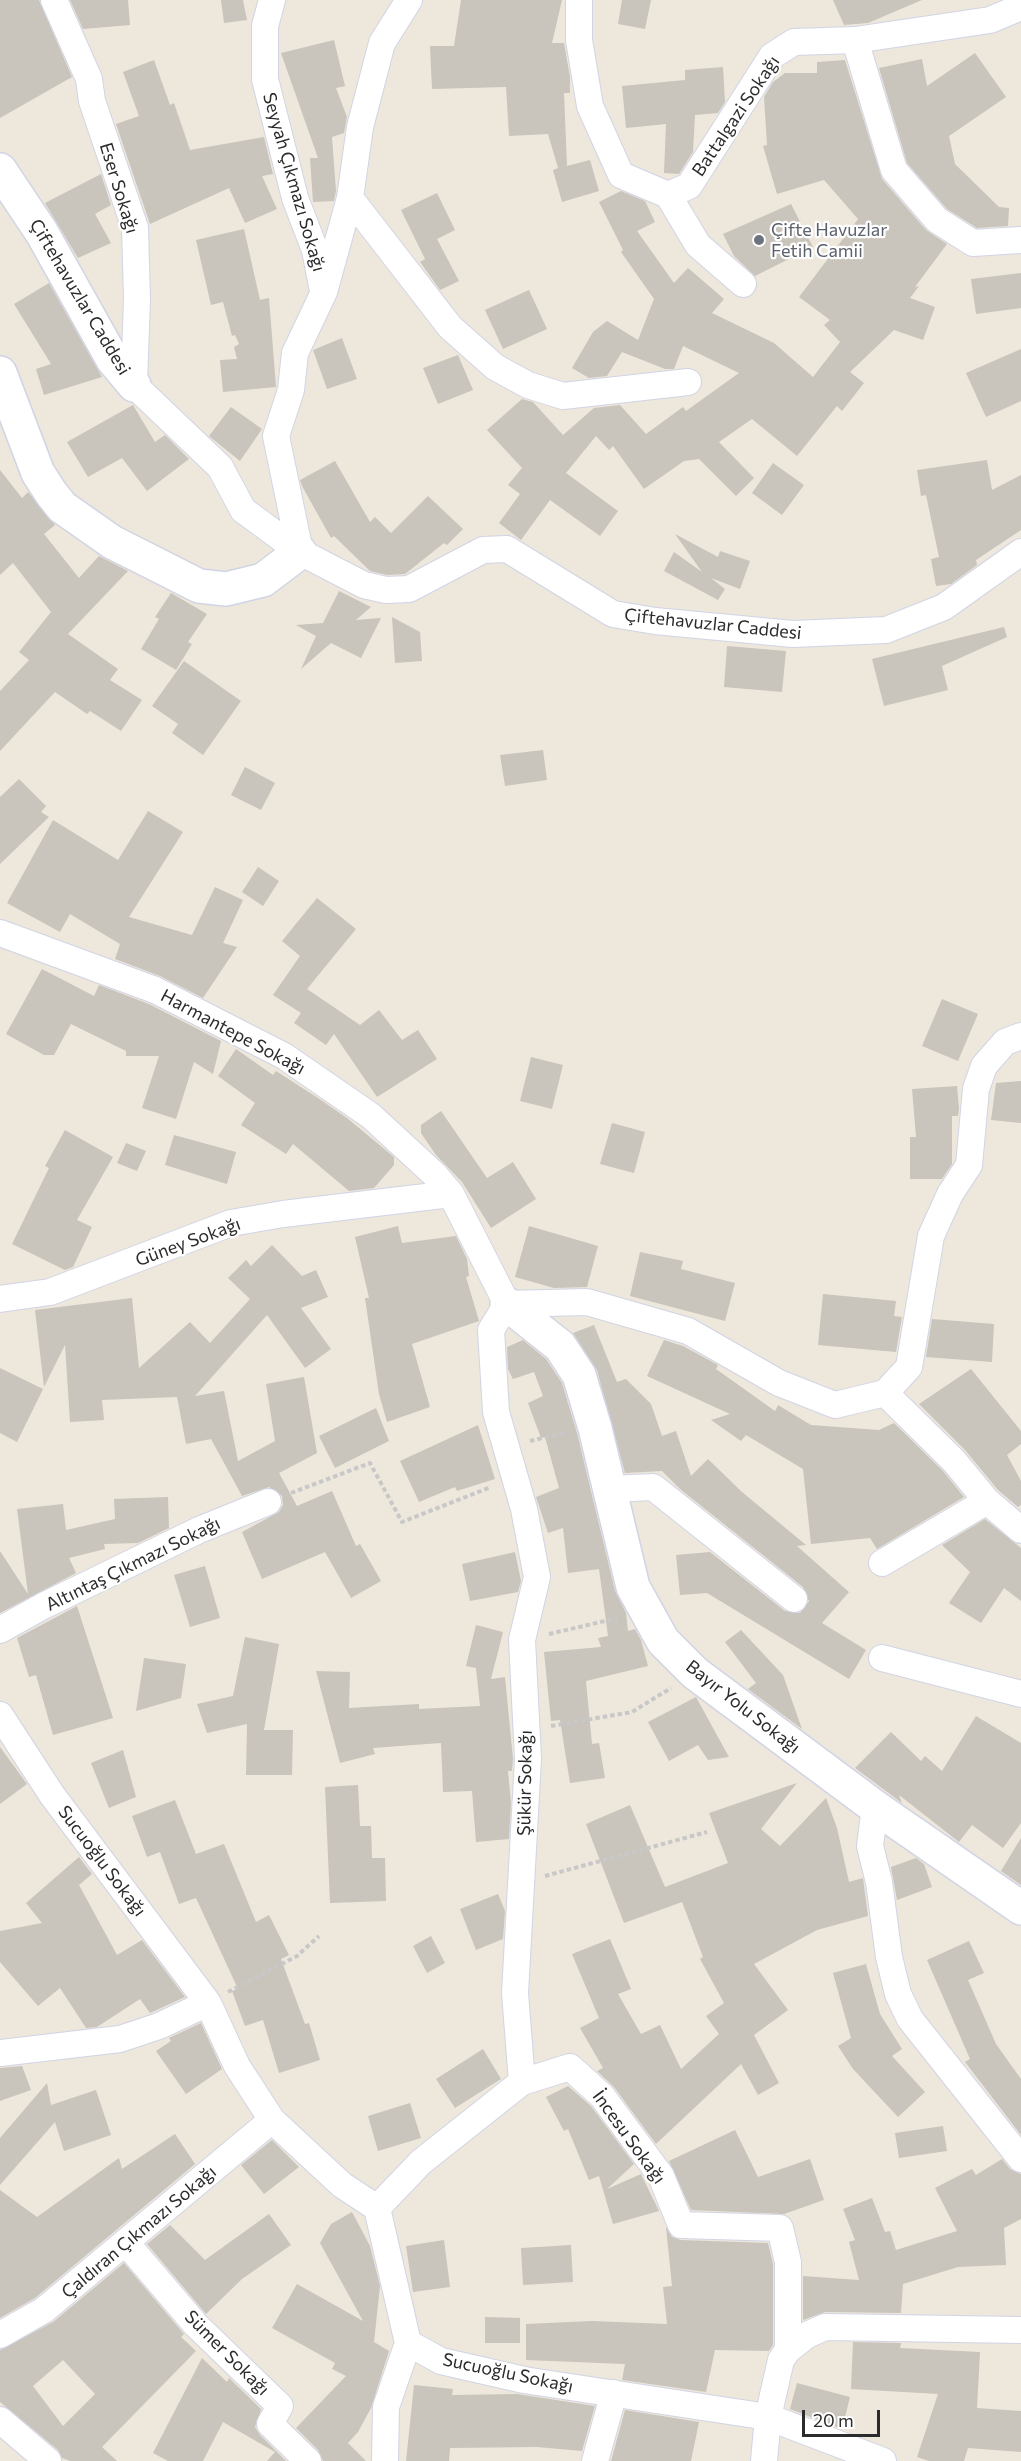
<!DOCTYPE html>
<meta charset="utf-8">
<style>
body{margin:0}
#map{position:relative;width:1021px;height:2461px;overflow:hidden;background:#eee7dc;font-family:Commissioner,sans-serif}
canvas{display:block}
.scale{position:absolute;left:802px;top:2410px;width:78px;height:27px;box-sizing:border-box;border:3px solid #2b2b2b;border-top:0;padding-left:8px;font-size:18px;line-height:21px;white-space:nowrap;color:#2b2b2b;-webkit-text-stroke:4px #fff;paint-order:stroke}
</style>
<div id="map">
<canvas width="1021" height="2461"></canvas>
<div class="scale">20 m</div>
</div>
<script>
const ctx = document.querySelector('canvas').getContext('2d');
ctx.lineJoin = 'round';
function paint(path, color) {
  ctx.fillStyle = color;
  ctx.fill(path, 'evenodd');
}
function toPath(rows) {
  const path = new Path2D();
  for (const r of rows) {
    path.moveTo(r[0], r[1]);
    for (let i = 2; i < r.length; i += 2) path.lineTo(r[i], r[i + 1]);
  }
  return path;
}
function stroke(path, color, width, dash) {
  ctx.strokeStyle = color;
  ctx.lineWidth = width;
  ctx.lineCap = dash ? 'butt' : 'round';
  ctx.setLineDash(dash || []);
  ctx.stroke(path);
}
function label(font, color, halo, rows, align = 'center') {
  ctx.font = font + ' Commissioner,sans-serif';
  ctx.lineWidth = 4.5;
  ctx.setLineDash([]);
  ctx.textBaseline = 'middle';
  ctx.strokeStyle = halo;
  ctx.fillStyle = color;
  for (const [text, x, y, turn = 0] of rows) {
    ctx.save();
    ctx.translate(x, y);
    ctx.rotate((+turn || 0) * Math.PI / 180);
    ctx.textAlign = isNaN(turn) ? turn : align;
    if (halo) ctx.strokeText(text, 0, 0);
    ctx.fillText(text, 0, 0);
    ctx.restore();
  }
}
paint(toPath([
 [0,0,39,0,72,77,0,118],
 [70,0,128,0,130,25,83,29],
 [221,0,243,0,247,20,224,23],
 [461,0,562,0,552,43,564,43,570,77,570,93,564,93,567,166,590,160,599,191,562,202,553,170,558,168,548,134,509,136,506,87,432,89,430,46,454,46],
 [622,0,651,0,645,29,618,24],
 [833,0,922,0,868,23,844,25],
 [334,40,345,86,336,88,347,117,344,133,332,137,336,191,334,201,313,202,310,158,318,158,281,53],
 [975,53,1006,97,949,136,955,164,999,207,1009,208,1008,226,977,228,947,209,907,163,879,68,922,59,927,86],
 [154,60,170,105,174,103,190,150,264,137,273,174,262,176,277,209,245,223,229,188,150,224,116,124,139,116,123,72],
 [845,60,882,179,926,230,947,244,915,287,919,286,910,298,935,307,923,340,894,330,850,372,864,383,842,411,837,406,797,456,752,419,719,442,754,478,736,496,699,459,684,461,644,489,613,446,609,450,596,436,566,473,618,511,600,536,550,500,521,540,499,523,520,494,508,485,522,468,487,430,522,399,533,402,563,435,594,408,620,405,646,434,683,407,686,411,739,373,683,346,674,369,665,369,622,352,607,376,589,378,572,368,593,332,607,321,638,340,654,299,621,252,623,250,599,202,621,191,645,201,655,222,637,231,674,283,688,268,724,299,712,313,774,343,813,377,840,342,824,325,830,320,799,297,858,219,824,180,777,194,763,146,767,145,764,97,773,82,785,73,817,73,817,62],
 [723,67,725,102,718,113,695,115,693,152,679,174,664,173,666,124,626,128,622,86,685,80,685,70],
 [101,174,111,205,95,214,111,243,78,258,45,203],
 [437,193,455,230,437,239,459,281,440,290,420,262,425,259,401,210],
 [791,204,813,247,755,276,734,256,723,234],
 [244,229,260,300,269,298,276,387,223,392,220,360,237,359,234,347,239,344,235,335,232,336,223,302,211,305,196,240],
 [1021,273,1021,308,976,314,971,279],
 [49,283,102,377,44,395,36,369,51,364,14,304],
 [529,290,547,329,503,349,485,310],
 [342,338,357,379,327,389,313,350],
 [1021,349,1021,401,986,417,966,373],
 [458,355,473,390,438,404,423,368],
 [133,405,155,442,165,435,189,459,147,491,122,458,88,477,67,442],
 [231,407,262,429,240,461,209,436],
 [987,460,992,490,1021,475,1021,530,976,560,977,565,951,584,936,586,931,559,939,557,926,495,921,496,917,470],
 [335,461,370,522,375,517,391,533,428,496,463,529,447,545,444,543,405,574,387,575,370,571,334,536,331,538,302,486,300,480],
 [773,463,804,485,782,515,752,493],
 [0,470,22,498,28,492,55,525,44,534,79,578,99,556,128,571,68,634,118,669,110,680,142,700,121,731,90,711,87,714,55,692,0,751,0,691,29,660,19,652,51,612,13,563,0,575],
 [675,534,718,557,720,551,750,561,740,589,711,578,725,589,718,600,664,571,674,552,702,572],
 [339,591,371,607,356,620,381,618,361,658,331,643,301,669,316,636,296,625,323,623],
 [171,593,207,614,188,642,192,644,176,670,141,649,159,619,155,617],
 [392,617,420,632,422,661,395,663],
 [1004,627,1007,637,942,666,948,690,884,706,872,659],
 [727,646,786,651,782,692,724,687],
 [184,661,241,701,203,755,172,733,178,724,152,706],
 [543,750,547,780,505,786,500,755],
 [245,767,275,783,261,810,231,795],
 [19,779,46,806,41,812,49,817,0,864,0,797],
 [148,811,183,832,129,917,192,935,215,887,243,900,223,943,237,947,203,998,160,976,115,959,120,944,70,914,60,932,7,903,53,820,118,860],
 [258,867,279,881,263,906,242,892],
 [317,898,356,929,307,989,360,1025,379,1010,402,1040,418,1030,437,1059,377,1097,334,1034,326,1045,294,1023,301,1013,273,995,300,956,282,941],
 [42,969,94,996,99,985,149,1004,221,1041,213,1074,194,1062,176,1119,142,1108,159,1056,126,1056,126,1051,71,1024,54,1055,44,1055,6,1034],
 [942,999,978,1014,958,1061,922,1046],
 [236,1049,273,1075,276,1071,318,1098,347,1118,394,1157,394,1165,374,1188,349,1191,293,1144,286,1154,241,1125,255,1103,218,1076],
 [531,1057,563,1065,552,1109,520,1101],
 [1021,1081,1021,1123,991,1120,996,1083],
 [957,1086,959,1109,958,1116,952,1116,952,1164,942,1179,910,1179,910,1137,916,1137,912,1089],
 [441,1111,487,1178,513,1162,536,1199,491,1228,462,1182,436,1155,421,1133,421,1125],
 [612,1123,645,1132,634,1173,600,1164],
 [65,1130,113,1157,77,1220,92,1227,73,1267,65,1270,12,1244,49,1168,45,1166],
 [174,1135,236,1152,227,1184,165,1165],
 [126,1143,146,1151,137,1171,117,1163],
 [398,1226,402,1243,456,1236,467,1259,469,1276,466,1277,479,1321,412,1344,430,1407,387,1422,379,1394,365,1298,369,1298,355,1237],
 [529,1226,598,1246,587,1287,554,1288,515,1277],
 [272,1245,302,1276,316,1270,328,1297,301,1308,331,1349,305,1368,267,1315,195,1396,224,1391,238,1461,275,1441,266,1384,304,1377,317,1453,279,1473,297,1506,332,1491,356,1546,360,1544,381,1581,351,1598,325,1552,262,1579,242,1532,279,1512,283,1505,282,1496,269,1487,242,1496,211,1439,186,1444,177,1397,102,1400,104,1420,70,1422,65,1345,44,1387,35,1310,132,1298,139,1368,190,1322,210,1343,250,1299,228,1278,246,1260,251,1266],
 [640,1252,683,1261,681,1269,735,1283,725,1321,630,1296],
 [823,1294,896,1301,894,1316,902,1317,896,1352,818,1345],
 [932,1319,994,1324,992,1362,926,1357],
 [594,1325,617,1382,626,1379,651,1404,662,1436,676,1431,691,1476,708,1459,742,1492,806,1545,797,1546,849,1592,822,1623,866,1650,849,1679,707,1593,680,1595,676,1555,710,1552,785,1611,800,1613,809,1601,803,1587,680,1489,662,1471,625,1473,597,1370,573,1333],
 [523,1340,546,1359,562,1383,577,1433,615,1591,626,1613,628,1631,635,1629,641,1640,648,1666,586,1681,592,1744,599,1743,605,1778,570,1783,560,1720,551,1721,544,1652,601,1647,598,1638,608,1636,599,1569,568,1573,563,1528,548,1533,536,1497,559,1488,545,1437,541,1438,528,1403,543,1396,534,1372,513,1379,508,1369,507,1347],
 [664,1340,683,1346,718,1365,716,1369,775,1411,778,1405,811,1425,879,1430,894,1423,943,1471,964,1497,877,1549,870,1538,811,1544,803,1469,746,1435,741,1441,711,1420,730,1414,647,1376],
 [0,1368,43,1389,17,1442,0,1433],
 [971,1369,1021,1431,1021,1444,1007,1455,1021,1481,1021,1505,1018,1507,998,1490,965,1450,919,1404],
 [376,1408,389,1441,335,1468,319,1436],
 [478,1425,495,1479,457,1491,455,1487,419,1502,400,1461],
 [168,1497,169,1528,138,1543,104,1544,105,1549,69,1558,76,1573,0,1613,0,1551,28,1594,17,1509,63,1504,66,1530,115,1519,114,1499],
 [985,1519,1021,1548,1021,1601,1004,1588,981,1623,949,1603,970,1572,942,1545],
 [515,1552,521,1581,518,1592,470,1601,462,1564],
 [205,1566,220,1618,190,1627,174,1575],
 [77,1606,113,1718,53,1735,36,1675,29,1677,17,1638],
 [476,1625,503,1632,491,1679,505,1677,513,1759,512,1771,508,1771,511,1803,509,1839,476,1842,472,1791,443,1792,441,1743,373,1748,375,1754,340,1763,316,1671,350,1672,349,1708,419,1704,419,1709,480,1706,476,1668,466,1666],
 [741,1630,783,1675,802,1729,748,1689,756,1683,725,1642],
 [245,1637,279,1644,264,1730,293,1730,292,1775,246,1775,247,1724,207,1733,197,1704,233,1696],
 [144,1658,186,1664,181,1698,136,1711],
 [696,1697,729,1757,708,1760,698,1745,669,1761,648,1722],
 [976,1716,1021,1743,1021,1823,1003,1848,972,1825,959,1842,899,1795,902,1803,855,1768,891,1732,921,1761,925,1756,942,1771],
 [0,1747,27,1784,0,1804],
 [123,1750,136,1797,109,1808,91,1763],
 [797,1783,761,1829,780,1846,826,1798,837,1828,849,1882,863,1878,868,1916,817,1930,754,1964,788,2010,754,2035,779,2083,758,2095,741,2064,656,2144,614,2087,597,2071,603,2068,580,2028,599,2018,572,1954,610,1939,631,1989,618,1994,641,2034,660,2025,681,2069,719,2034,706,2016,724,2003,700,1959,703,1957,682,1902,624,1923,586,1824,630,1805,665,1887,728,1863,709,1813],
 [358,1785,360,1826,371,1826,372,1858,385,1858,386,1901,330,1903,325,1787],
 [175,1800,196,1854,224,1844,256,1922,269,1915,289,1955,281,1959,305,2024,309,2023,320,2060,279,2073,263,2020,245,2026,232,1991,238,1989,196,1898,179,1904,160,1852,147,1857,132,1816],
 [1021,1838,1021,1885,1001,1871],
 [79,1857,92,1874,79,1885,117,1955,142,1940,185,1997,150,2013,140,1999,97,2027,86,2028,60,1988,38,2006,0,1962,0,1931,42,1923,26,1903],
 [916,1858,924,1864,932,1887,897,1900,891,1867],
 [498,1894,505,1911,503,1939,476,1950,460,1909],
 [431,1936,445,1963,427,1973,413,1946],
 [969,1941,984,1973,968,1980,996,2044,1021,2079,1021,2135,965,2062,970,2059,927,1960],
 [866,1964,880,2014,902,2049,892,2056,925,2092,898,2117,853,2069,838,2046,851,2038,833,1973],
 [201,2023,222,2069,186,2094,156,2051,171,2041,169,2038],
 [483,2049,501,2079,455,2108,436,2079],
 [22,2066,31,2090,0,2101,0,2068],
 [47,2083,51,2105,96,2090,111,2135,64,2151,55,2122,0,2185,0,2138],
 [568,2086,591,2106,634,2164,607,2189,641,2174,659,2211,613,2224,599,2176,589,2180,568,2129,564,2131,546,2097],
 [410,2103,421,2138,378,2151,368,2116],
 [943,2126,947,2151,899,2158,895,2133],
 [735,2130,758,2177,810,2159,824,2200,784,2214,691,2210,669,2161],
 [175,2134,195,2164,35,2298,0,2318,0,2190,37,2217,119,2158,122,2169],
 [272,2140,299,2167,264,2194,241,2165],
 [1002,2159,1010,2169,1021,2174,1021,2219,1004,2228,1006,2265,958,2267,903,2284,901,2313,825,2312,803,2320,803,2276,859,2280,849,2242,855,2240,843,2209,872,2198,885,2232,890,2231,896,2250,957,2231,935,2188,972,2169,976,2175],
 [352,2212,370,2246,380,2286,374,2342,389,2351,371,2408,358,2432,348,2443,366,2461,323,2461,318,2450,296,2428,346,2376,332,2369,335,2363,272,2328,297,2284,363,2321,320,2243,331,2224],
 [269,2214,291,2245,242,2279,206,2314,147,2244,170,2225,205,2260],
 [666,2227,672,2237,681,2240,768,2243,773,2264,773,2345,769,2351,715,2350,706,2392,622,2380,625,2364,526,2360,526,2324,592,2321,667,2324,663,2287,672,2286],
 [444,2240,450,2287,413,2292,406,2246],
 [571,2245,573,2282,523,2285,521,2248],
 [124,2263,184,2334,181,2337,196,2351,102,2447,117,2461,70,2461,62,2458,58,2450,0,2402,0,2350,53,2322],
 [63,2360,95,2394,63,2426,33,2386],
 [485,2317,520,2318,520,2343,485,2343],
 [853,2342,901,2343,900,2348,980,2352,977,2408,1021,2411,1021,2452,968,2448,964,2461,929,2461,917,2457,938,2394,851,2389],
 [202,2358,227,2382,229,2378,261,2409,255,2427,260,2435,286,2461,267,2461,275,2452,223,2422,203,2461,168,2461,153,2453],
 [797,2383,850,2397,842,2429,790,2409],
 [414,2385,453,2389,452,2395,517,2394,595,2406,582,2451,537,2447,450,2448,449,2461,406,2461],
 [625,2410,699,2422,691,2461,611,2461]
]), '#c9c4bc');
const street = toPath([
 [54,0,89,79,92,101,135,228,137,298,134,385,220,467,243,510,300,552,364,585,386,590,409,589,483,550,507,549,613,614,655,621,793,634,886,630,944,607,1021,552],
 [272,0,265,26,265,79,295,198,315,250,322,286],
 [579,0,579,40,590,106,621,175,668,195,689,186,772,56,794,42,855,40,894,170,937,220,973,243,1021,240],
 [855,40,990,20,1021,7],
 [668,195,698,245,743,284],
 [350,198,450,327,495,367,528,385,563,396,688,382],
 [300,552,276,436,291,390,295,353,324,292,350,198,360,127,382,43,409,0],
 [0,933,155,990,284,1056,371,1116,434,1174,451,1194,507,1304],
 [0,1299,50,1292,231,1223,283,1214,451,1194],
 [507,1304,587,1302,688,1331,779,1383,835,1405,885,1393,909,1367,931,1236,950,1194,969,1165,976,1089,984,1066,1005,1042,1021,1036],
 [885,1393,954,1461,987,1501,1021,1530],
 [610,1489,653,1487,794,1599],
 [882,1563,987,1501],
 [0,1630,43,1606,199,1530,268,1502],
 [882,1658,1021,1694],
 [0,1715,52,1795,208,2003,237,2066,272,2120,342,2185,377,2208,408,2343,441,2361,524,2380,768,2417,764,2461],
 [875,1807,870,1846,879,1882,889,1957,898,1994,910,2019,1021,2159],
 [0,2053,120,2039,159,2026,208,2003],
 [522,2082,570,2067,602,2096,661,2176,681,2225,780,2228,788,2262,788,2350,781,2360,768,2417,883,2461],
 [377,2208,421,2162,522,2082,515,1993,528,1759,522,1640,537,1577,524,1509,496,1412,491,1330,507,1304],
 [127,2244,196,2325,280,2406,270,2424,308,2461],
 [0,2335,44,2310,272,2120],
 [788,2350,807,2335,825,2327,1021,2330],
 [0,2420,48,2461],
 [385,2461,386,2407,408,2343],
 [595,2461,614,2393]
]);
const secondary = toPath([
 [0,170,42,233,113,360,134,385],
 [0,373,38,473,51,493,62,507,112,542,199,586,226,589,263,580,300,552],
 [507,1304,560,1346,579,1375,595,1428,633,1587,663,1641,695,1673,875,1807,1021,1908]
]);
stroke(street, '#d1d4e5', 28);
stroke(secondary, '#d1d4e5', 36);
stroke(toPath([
 [530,1441,567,1432],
 [291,1493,370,1463,402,1522,491,1487],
 [549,1634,618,1618],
 [551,1726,632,1712,671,1688],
 [545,1876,707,1832],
 [228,1992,297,1956,319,1936]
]), '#c8c8c8', 4, [4.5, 3]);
stroke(street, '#fff', 26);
stroke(secondary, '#fff', 33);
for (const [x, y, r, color] of [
 [759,240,6,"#6b7280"]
]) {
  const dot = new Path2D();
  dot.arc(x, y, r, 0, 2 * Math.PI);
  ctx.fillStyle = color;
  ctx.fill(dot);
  stroke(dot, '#fff', 2);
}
label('18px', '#2b2b2b', '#fff', [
 ["Battalgazi Sokağı",736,116,-56],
 ["Seyyah Çıkmazı Sokağı",294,182,74],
 ["Eser Sokağı",119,188,73],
 ["Çiftehavuzlar Caddesi",80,297,59],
 ["Çiftehavuzlar Caddesi",713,624,6],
 ["Harmantepe Sokağı",233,1032,28],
 ["Güney Sokağı",188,1242,-20],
 ["Altıntaş Çıkmazı Sokağı",133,1564,-26],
 ["Bayır Yolu Sokağı",743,1707,38],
 ["Şükür Sokağı",525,1783,-89],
 ["Sucuoğlu Sokağı",102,1861,53],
 ["İncesu Sokağı",629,2137,54],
 ["Çaldıran Çıkmazı Sokağı",139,2232,-40],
 ["Sümer Sokağı",227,2353,45],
 ["Sucuoğlu Sokağı",508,2373,12]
]);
label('18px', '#5b616d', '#fff', [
 ["Çifte Havuzlar",771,230],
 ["Fetih Camii",771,251]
], 'left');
</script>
